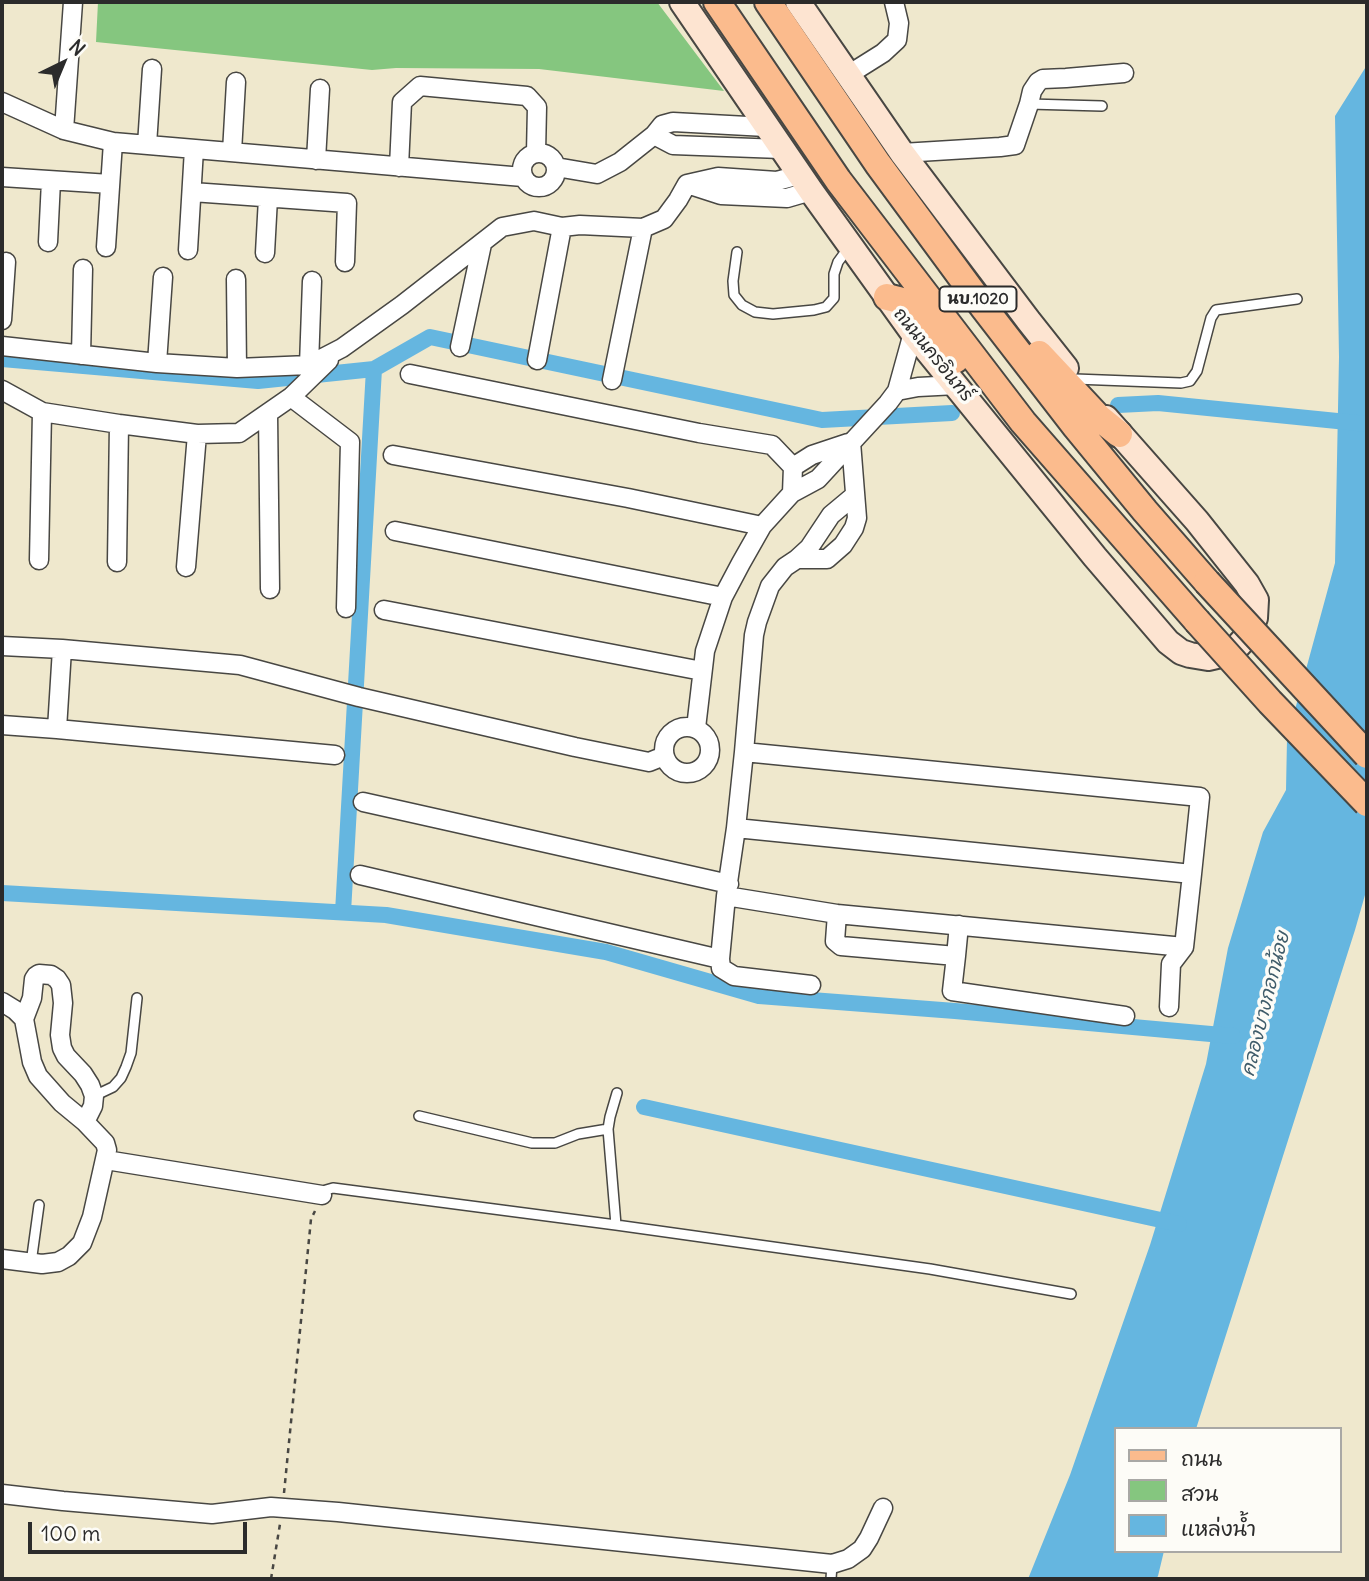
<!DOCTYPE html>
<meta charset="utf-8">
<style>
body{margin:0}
#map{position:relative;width:1369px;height:1581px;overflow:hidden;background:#efe8cd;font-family:Delius,"Playpen Sans Thai",sans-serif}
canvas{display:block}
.frame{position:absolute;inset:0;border:4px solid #2b2b2b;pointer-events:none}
.legend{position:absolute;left:1114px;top:1427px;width:228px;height:126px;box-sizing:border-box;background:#fdfcf7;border:2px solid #a9a8a5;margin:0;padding:9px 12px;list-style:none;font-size:21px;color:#2b2b2b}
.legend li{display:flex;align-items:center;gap:14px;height:35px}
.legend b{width:35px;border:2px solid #a9a8a5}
.north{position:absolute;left:28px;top:28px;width:70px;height:70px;-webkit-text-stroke:5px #fdfcf7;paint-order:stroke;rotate:43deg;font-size:19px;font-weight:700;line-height:28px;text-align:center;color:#2b2b2b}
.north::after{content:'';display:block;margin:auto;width:24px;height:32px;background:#2b2b2b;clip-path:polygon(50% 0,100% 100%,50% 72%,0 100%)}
.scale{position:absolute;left:28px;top:1522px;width:219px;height:32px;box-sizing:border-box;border:4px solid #2b2b2b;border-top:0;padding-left:9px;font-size:21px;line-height:24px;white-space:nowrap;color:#2b2b2b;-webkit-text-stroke:5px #fdfcf7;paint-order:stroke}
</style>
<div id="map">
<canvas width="1369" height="1581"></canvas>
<div class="frame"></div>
<ul class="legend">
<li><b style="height:9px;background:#fbbb8d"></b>ถนน</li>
<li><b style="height:19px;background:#85c67f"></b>สวน</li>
<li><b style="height:19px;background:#65b6e0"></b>แหล่งน้ำ</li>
</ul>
<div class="north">N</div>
<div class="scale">100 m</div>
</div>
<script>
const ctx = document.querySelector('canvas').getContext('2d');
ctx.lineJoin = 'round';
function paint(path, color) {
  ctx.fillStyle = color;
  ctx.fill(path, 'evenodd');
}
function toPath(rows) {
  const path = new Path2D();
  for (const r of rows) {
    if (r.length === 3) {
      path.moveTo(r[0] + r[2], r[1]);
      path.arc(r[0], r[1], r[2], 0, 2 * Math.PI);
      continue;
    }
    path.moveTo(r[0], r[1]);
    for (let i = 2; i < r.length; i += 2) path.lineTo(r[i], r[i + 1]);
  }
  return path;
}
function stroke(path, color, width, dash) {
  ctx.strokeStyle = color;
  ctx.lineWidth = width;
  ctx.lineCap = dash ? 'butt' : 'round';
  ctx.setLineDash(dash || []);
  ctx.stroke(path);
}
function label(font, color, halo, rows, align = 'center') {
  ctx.font = font + ' Delius,"Playpen Sans Thai",sans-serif';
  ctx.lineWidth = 7;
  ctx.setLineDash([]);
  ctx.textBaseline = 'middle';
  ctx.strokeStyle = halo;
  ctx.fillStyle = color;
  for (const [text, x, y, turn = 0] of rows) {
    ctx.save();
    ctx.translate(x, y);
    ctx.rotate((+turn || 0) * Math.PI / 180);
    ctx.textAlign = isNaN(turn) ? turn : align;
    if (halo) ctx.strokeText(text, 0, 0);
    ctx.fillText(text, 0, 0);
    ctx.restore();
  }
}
paint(toPath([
 [98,2,657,2,724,91,539,69,396,68,372,70,96,42]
]), '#85c67f');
paint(toPath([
 [1367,65,1367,888,1355,930,1196,1429,1115,1429,1115,1551,1164,1551,1158,1576,1156,1579,1028,1579,1070,1475,1150,1245,1206,1064,1228,948,1263,832,1286,790,1287,739,1335,563,1339,357,1335,116]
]), '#65b6e0');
stroke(toPath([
 [2,359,258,381,374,369,430,337,822,420,952,413],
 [1118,405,1158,403,1367,424],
 [2,893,386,915,606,952,759,996,955,1011,1233,1036],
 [343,912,374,369],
 [644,1107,1179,1224]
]), '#65b6e0', 16);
const lane = toPath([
 [1029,104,1102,106],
 [737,252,733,281,734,295,742,305,755,312,773,314,814,310,826,307,834,298,834,274,838,262,849,247],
 [1075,379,1181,383,1190,381,1197,371,1211,318,1216,310,1297,299],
 [94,1096,113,1087,121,1078,126,1067,131,1053,137,998],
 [419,1116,532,1143,555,1143,578,1134,608,1129],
 [322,1195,326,1190,333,1188,616,1225,930,1269,1071,1294],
 [616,1225,608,1129,610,1117,617,1093],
 [31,1263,39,1205],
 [831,1579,832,1564]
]);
const street = toPath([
 [848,75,883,53,897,40,899,23,894,2],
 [2,102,64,130,113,142,523,177],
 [766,127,673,122,662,125,654,135,673,145,781,149],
 [64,130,73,2],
 [147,145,152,69],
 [232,152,236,82],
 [539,170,17],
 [902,153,1000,147,1015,145,1029,104,1032,91,1038,82,1043,79,1066,78,1124,73],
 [316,160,320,89],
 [399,167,402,102,420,86,527,96,537,107,536,153],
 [556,167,597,174,620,162,654,135],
 [2,177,110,184],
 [687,184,721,195,787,198,811,191],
 [192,192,347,203,345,262],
 [48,242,51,181],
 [106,247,113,142],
 [188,250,194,149],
 [265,253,268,198],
 [236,279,237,368],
 [2,320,6,262],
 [2,346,157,363,237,368,309,365,342,348,402,305,502,227,534,221,562,227,580,225,643,228,664,219,678,200,687,184,718,177,777,181,799,175],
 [460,347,482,244],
 [81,355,83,269],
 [537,360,562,227],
 [157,363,163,277],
 [309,365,312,281],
 [410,374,699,433,772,445,793,467,792,493],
 [612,380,643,228],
 [2,390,42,412,119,424,197,434,239,433,291,397,329,360],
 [897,391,918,387,957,385],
 [291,397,350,442,346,608],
 [268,413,270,589],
 [393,455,628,498,762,526],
 [793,467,812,455,848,443],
 [395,531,723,597],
 [797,559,827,559,843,545,854,528,857,518,851,442],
 [39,560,42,412],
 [117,562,119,424],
 [186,567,197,434],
 [384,610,702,671],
 [2,646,62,649,240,665,359,697,575,747,649,762,664,756],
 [2,725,57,729,62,649],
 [687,750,23],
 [696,728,705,651,723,597,741,563,762,526,792,493,818,479,888,403,897,391,913,333],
 [57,729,335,755],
 [363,802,729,884],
 [736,828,1192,874,1200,797,744,752],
 [360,875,720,959,726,896,736,828,744,752,754,635,757,622,770,586,785,567,797,559,809,548,831,515,855,495],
 [726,896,837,914,1184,947,1192,874],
 [837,914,835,941,841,946,956,956,959,925],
 [956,956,952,991,1125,1016],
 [720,959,721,968,734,976,811,985],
 [2,1002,15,1010,24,1019,32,1062,38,1076,62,1103,85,1122,105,1143,107,1150,92,1217,82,1243,69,1256,58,1262,42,1264,2,1259],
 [1169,1007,1171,964,1184,947],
 [24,1019,32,998,34,979,36,976,39,974,51,975,57,979,61,985,63,1003,60,1035,62,1048,66,1056,83,1074,90,1085,94,1096,93,1106,85,1122],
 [106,1160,322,1195],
 [2,1494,63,1501,212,1514,271,1507,338,1512,832,1564,848,1559,862,1549,869,1538,883,1508]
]);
const secondary = toPath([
 [682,2,811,191,913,333,1095,557,1168,642,1181,652,1190,655,1208,658,1221,655,1237,647,1248,635,1255,618,1256,600,1247,584,1197,521,1106,418],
 [798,2,902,153,1028,320,1066,368]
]);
const primary = toPath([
 [717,2,838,180,1023,422,1197,621],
 [768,2,878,164,984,308,1076,427,1145,511,1207,582],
 [887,297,899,300,909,307,955,360],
 [1039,354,1098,417,1119,434]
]);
stroke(lane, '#484743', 12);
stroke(street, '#484743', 21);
stroke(secondary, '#484743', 28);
stroke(primary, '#484743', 30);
stroke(toPath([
 [284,1493,311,1219,315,1211],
 [271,1579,280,1524]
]), '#484743', 2.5, [5, 5]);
stroke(lane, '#fff', 9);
stroke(street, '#fff', 18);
stroke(secondary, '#fde4d1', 24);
stroke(primary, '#fbbb8d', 26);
const primaryBridge = toPath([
 [1207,582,1367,755],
 [1197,621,1270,702,1367,803]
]);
stroke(primaryBridge, '#484743', 30, []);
stroke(primaryBridge, '#fbbb8d', 26);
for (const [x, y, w] of [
 [978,299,77]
]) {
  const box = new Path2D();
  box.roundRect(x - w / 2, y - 12.5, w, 25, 5);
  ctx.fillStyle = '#fdfcf7';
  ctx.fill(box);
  stroke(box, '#2b2b2b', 2);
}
label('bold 16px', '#2b2b2b', null, [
 ["นบ.1020",978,299]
]);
label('18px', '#2b2b2b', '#fdfcf7', [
 ["ถนนนครอินทร์",933,355,51]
]);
label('italic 19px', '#3f5c6a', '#fdfcf7', [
 ["คลองบางกอกน้อย",1266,1004,-76]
]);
</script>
